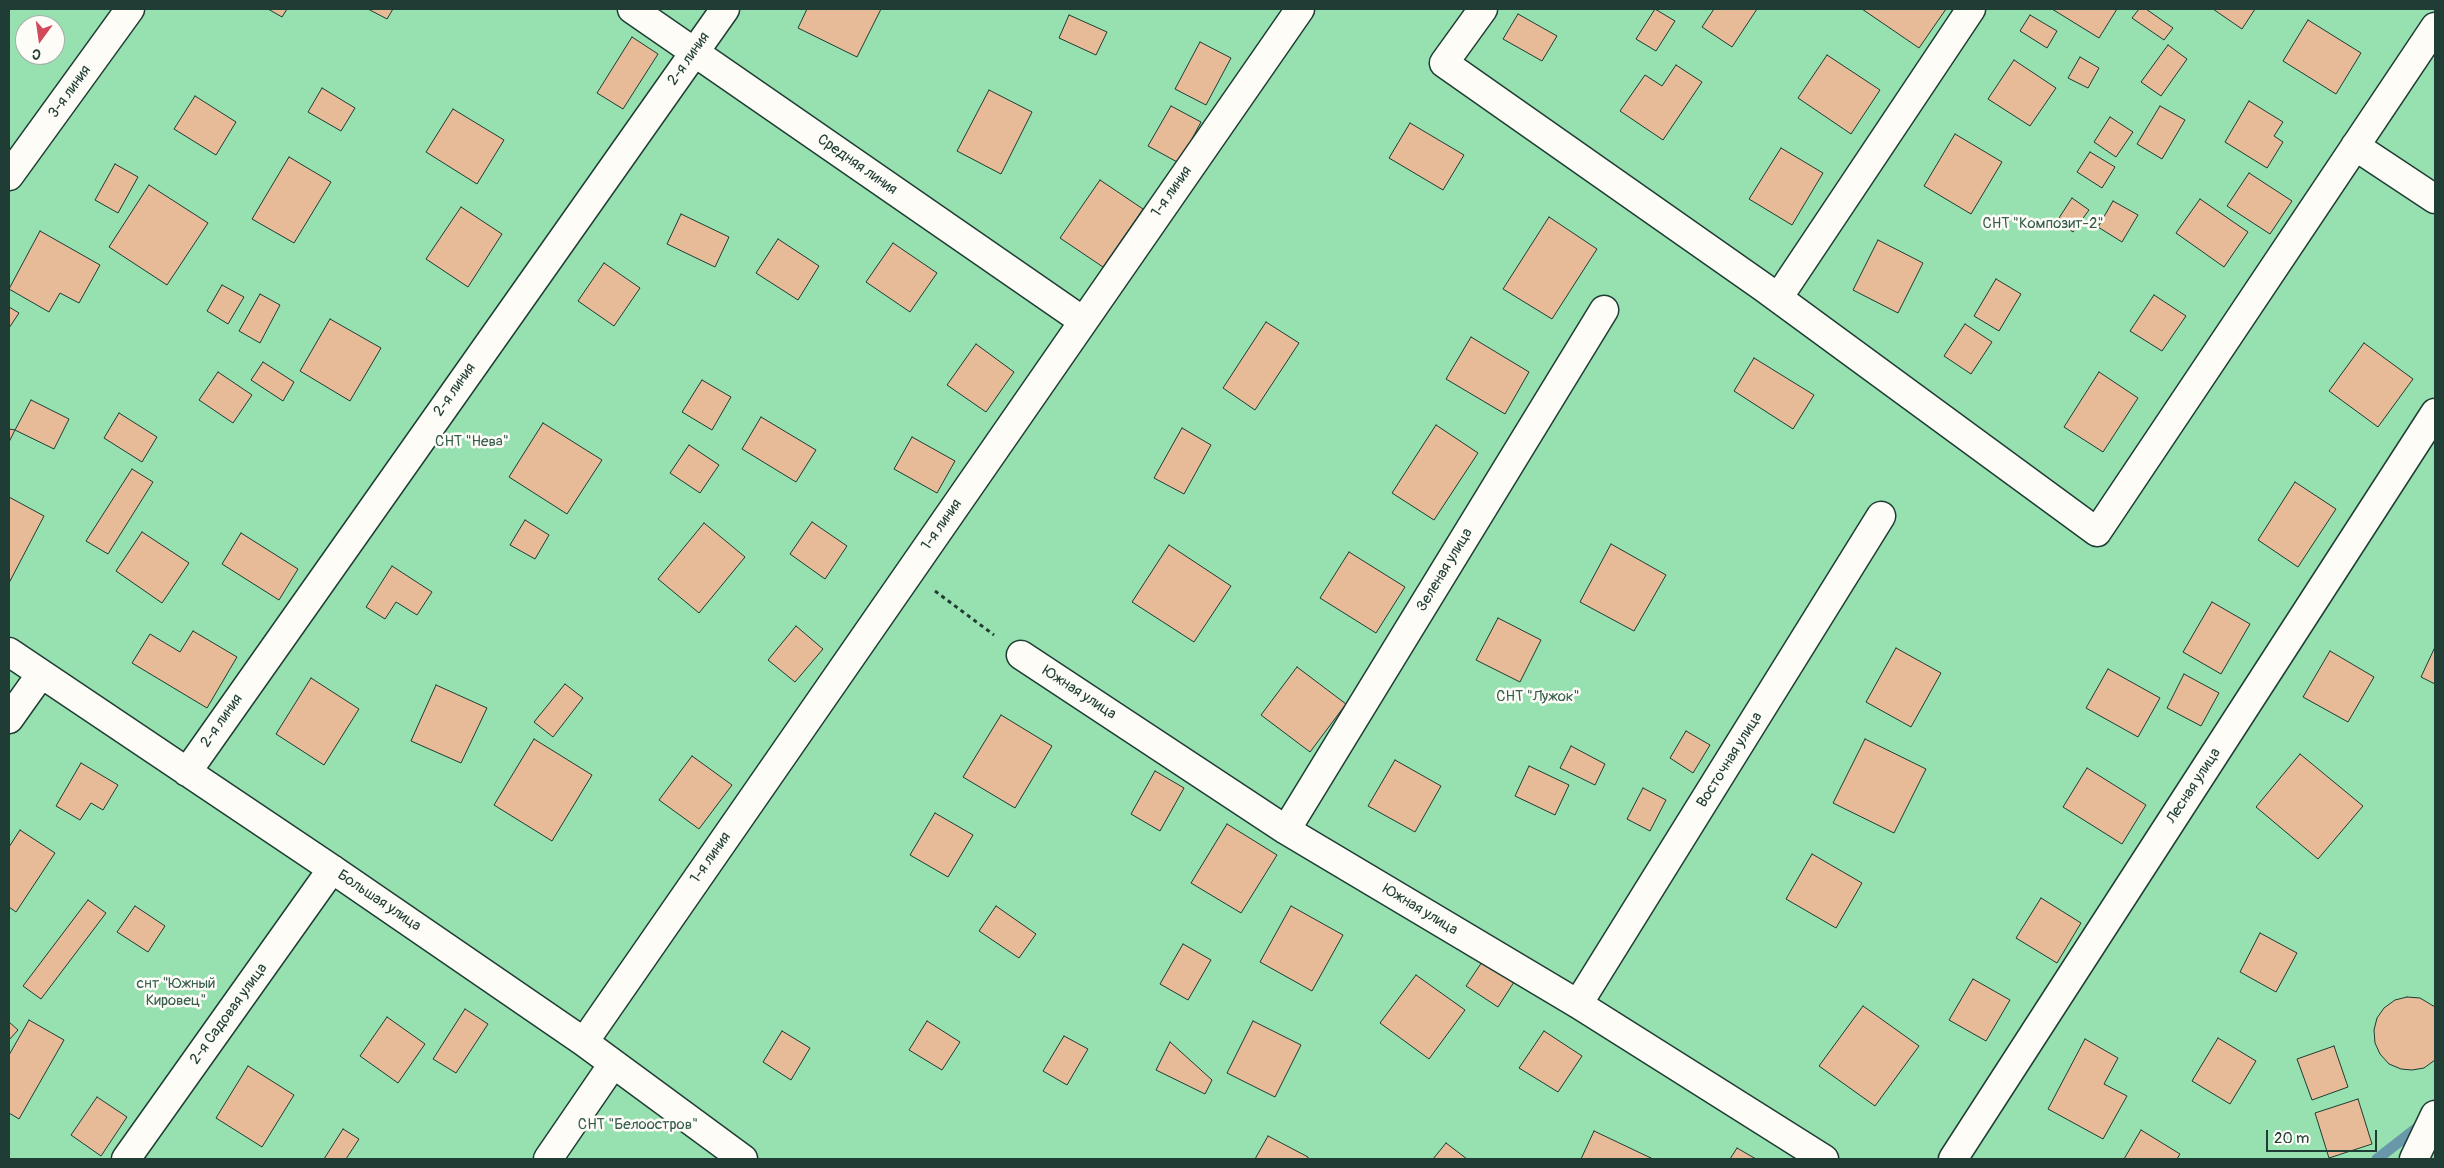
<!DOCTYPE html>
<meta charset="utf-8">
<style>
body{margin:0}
#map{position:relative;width:2444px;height:1168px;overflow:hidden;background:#fdfcf7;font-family:Pangolin,sans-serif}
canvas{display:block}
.frame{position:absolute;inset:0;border:10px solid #1f3d34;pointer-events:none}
.north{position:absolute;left:15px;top:15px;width:50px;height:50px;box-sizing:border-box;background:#fdfcf7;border:1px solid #a4b0a9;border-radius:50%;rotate:194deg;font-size:14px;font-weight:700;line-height:20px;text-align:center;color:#1f3d34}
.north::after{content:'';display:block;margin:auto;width:18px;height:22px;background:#d1495b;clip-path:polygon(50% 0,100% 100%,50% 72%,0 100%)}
.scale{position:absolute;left:2266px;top:1130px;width:111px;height:22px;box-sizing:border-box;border:2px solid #1f3d34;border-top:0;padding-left:6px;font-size:15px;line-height:18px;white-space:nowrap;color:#1f3d34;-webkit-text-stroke:4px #fdfcf7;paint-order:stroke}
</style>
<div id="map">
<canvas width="2444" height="1168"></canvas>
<div class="frame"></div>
<div class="north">С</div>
<div class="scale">20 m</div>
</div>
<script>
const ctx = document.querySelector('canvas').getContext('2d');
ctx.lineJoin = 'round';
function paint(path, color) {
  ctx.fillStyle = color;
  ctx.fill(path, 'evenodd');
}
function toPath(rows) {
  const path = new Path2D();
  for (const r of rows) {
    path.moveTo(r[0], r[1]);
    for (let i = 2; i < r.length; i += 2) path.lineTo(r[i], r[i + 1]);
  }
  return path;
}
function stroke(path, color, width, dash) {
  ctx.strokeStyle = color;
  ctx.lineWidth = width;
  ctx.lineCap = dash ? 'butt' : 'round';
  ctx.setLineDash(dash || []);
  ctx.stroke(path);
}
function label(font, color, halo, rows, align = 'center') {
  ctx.font = font + ' Pangolin,sans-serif';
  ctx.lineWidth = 5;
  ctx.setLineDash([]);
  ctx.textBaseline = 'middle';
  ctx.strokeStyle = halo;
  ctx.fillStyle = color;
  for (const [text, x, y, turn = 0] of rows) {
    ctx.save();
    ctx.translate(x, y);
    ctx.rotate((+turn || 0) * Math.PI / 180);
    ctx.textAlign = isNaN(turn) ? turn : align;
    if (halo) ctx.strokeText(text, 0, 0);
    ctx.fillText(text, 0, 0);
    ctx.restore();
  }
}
paint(toPath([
 [9,9,2435,9,2435,1159,9,1159],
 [25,25,55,25,55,55,25,55]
]), '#97e0b0');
stroke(toPath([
 [2377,1159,2422,1124]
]), '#6998ab', 11);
const building = toPath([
 [268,9,287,9,282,17,268,9],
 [368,9,393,9,387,19,368,9],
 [807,9,881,9,857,57,798,28,807,9],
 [1655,9,1675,21,1656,51,1636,39,1655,9],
 [1714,9,1757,9,1732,47,1702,27,1714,9],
 [1862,9,1946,9,1919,48,1862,9],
 [2052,9,2117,9,2099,38,2052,9],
 [2139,9,2146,9,2173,28,2164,40,2132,18,2139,9],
 [2213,9,2255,9,2242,29,2213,9],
 [1518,14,1557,36,1542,61,1503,39,1518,14],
 [1069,15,1107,32,1096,55,1059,38,1069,15],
 [2030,15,2057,31,2047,48,2020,31,2030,15],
 [2308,20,2361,53,2336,94,2283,61,2308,20],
 [632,37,658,54,623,109,597,93,632,37],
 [1200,42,1231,58,1206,105,1175,89,1200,42],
 [2168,45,2187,59,2161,96,2141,82,2168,45],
 [1827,55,1880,90,1851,134,1798,98,1827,55],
 [2080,57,2099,68,2088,88,2068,78,2080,57],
 [2014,60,2056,88,2030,126,1988,99,2014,60],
 [1676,65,1702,82,1663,140,1620,111,1645,75,1662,86,1676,65],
 [322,88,355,108,341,131,308,112,322,88],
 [989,90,1032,112,1001,174,957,151,989,90],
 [195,96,236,122,216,155,174,129,195,96],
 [2249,101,2283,122,2274,136,2283,142,2267,168,2225,142,2249,101],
 [1171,106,1201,122,1179,163,1148,146,1171,106],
 [2160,106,2185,120,2162,159,2137,144,2160,106],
 [453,109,504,140,477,184,426,152,453,109],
 [2110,117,2133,132,2116,157,2094,142,2110,117],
 [1410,123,1464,155,1443,190,1389,158,1410,123],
 [1955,134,2002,162,1971,214,1924,186,1955,134],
 [1781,148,1823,173,1792,225,1749,199,1781,148],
 [2090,152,2115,167,2102,188,2077,172,2090,152],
 [289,157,331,182,294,243,252,219,289,157],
 [115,164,138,177,118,213,95,200,115,164],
 [2249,173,2292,201,2270,234,2227,206,2249,173],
 [1100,180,1143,209,1103,267,1060,238,1100,180],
 [149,185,208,223,167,285,109,247,149,185],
 [2072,198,2089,210,2073,232,2057,221,2072,198],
 [2200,199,2248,232,2224,267,2176,233,2200,199],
 [2113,201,2138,215,2122,242,2098,227,2113,201],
 [461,207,502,234,468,287,426,259,461,207],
 [681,214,729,237,715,267,667,244,681,214],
 [1549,217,1597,249,1552,319,1503,289,1549,217],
 [40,231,100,265,79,303,60,293,49,312,9,289,40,231],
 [778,239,819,266,798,300,756,273,778,239],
 [1878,240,1923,263,1898,313,1853,290,1878,240],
 [893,243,937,273,910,312,866,282,893,243],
 [604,263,640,288,614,326,578,301,604,263],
 [1996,279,2021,294,1999,331,1974,316,1996,279],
 [222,285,244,297,228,324,207,311,222,285],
 [260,294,280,305,260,343,239,331,260,294],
 [2154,295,2186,316,2162,351,2130,331,2154,295],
 [9,307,19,313,9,328,9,307],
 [330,319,381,348,350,401,300,371,330,319],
 [1266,322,1299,343,1255,410,1223,388,1266,322],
 [1965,324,1992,342,1971,374,1944,356,1965,324],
 [1471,337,1529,372,1505,414,1446,379,1471,337],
 [2364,343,2413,379,2378,427,2329,391,2364,343],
 [976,344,1014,372,986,412,947,385,976,344],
 [1754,358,1814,395,1793,429,1734,391,1754,358],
 [263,362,294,382,283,401,251,380,263,362],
 [218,372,252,395,233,423,199,400,218,372],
 [2099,372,2138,398,2103,452,2064,427,2099,372],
 [702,380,731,397,712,430,682,412,702,380],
 [31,400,69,419,54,449,15,430,31,400],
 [119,413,157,437,142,462,104,438,119,413],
 [761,417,816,450,796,482,742,449,761,417],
 [543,423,602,460,567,514,509,477,543,423],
 [1436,425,1478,453,1434,520,1392,493,1436,425],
 [1182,428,1211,445,1184,494,1154,478,1182,428],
 [9,429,15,430,9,442,9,429],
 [912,437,955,461,937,493,894,469,912,437],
 [689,445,719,465,700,493,670,473,689,445],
 [132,469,153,482,108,554,86,541,132,469],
 [2295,482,2336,509,2298,567,2258,540,2295,482],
 [9,497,44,516,9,583,9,497],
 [525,520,549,535,535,559,510,545,525,520],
 [812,522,847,546,825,579,790,554,812,522],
 [704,523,745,557,699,613,658,579,704,523],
 [142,532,189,563,162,603,116,571,142,532],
 [241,533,298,569,279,600,222,564,241,533],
 [1611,544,1666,575,1634,631,1580,602,1611,544],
 [1169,545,1231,586,1194,642,1132,602,1169,545],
 [1349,552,1405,587,1376,633,1320,598,1349,552],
 [392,566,432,592,417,615,396,602,385,619,366,607,392,566],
 [2212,602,2250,624,2221,674,2183,652,2212,602],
 [1498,618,1541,640,1520,682,1476,660,1498,618],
 [796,626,823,649,795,682,768,660,796,626],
 [193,631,237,657,207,708,132,663,150,634,180,652,193,631],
 [2435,647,2435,684,2421,677,2435,647],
 [1896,648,1941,673,1911,727,1866,702,1896,648],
 [2330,651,2374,677,2348,722,2303,697,2330,651],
 [1297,667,1346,704,1310,752,1261,715,1297,667],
 [2108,669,2160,698,2138,737,2086,708,2108,669],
 [2184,674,2219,693,2201,726,2167,708,2184,674],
 [311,678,359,709,324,765,276,734,311,678],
 [565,684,583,698,553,737,534,722,565,684],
 [436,685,487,708,461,763,411,741,436,685],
 [1001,715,1052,746,1015,808,963,777,1001,715],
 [1686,731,1710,745,1693,773,1670,758,1686,731],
 [534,739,592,775,552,841,494,805,534,739],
 [1865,739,1926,769,1894,833,1833,803,1865,739],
 [1571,746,1605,764,1595,785,1560,768,1571,746],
 [2300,754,2363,806,2318,859,2256,807,2300,754],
 [692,756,732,785,699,829,659,800,692,756],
 [1395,760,1441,786,1415,832,1368,806,1395,760],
 [81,763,118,785,103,810,91,803,80,820,56,806,81,763],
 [1529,766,1569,785,1555,815,1515,796,1529,766],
 [2087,768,2146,805,2122,844,2063,807,2087,768],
 [1155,771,1184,788,1160,831,1131,814,1155,771],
 [1643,788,1666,800,1650,831,1627,819,1643,788],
 [935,813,973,835,948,877,910,855,935,813],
 [1227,824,1277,855,1241,913,1191,883,1227,824],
 [20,830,55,853,16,912,9,907,9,847,20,830],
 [1812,854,1862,883,1836,928,1786,899,1812,854],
 [2041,898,2081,923,2057,963,2016,938,2041,898],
 [88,900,106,913,41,999,23,986,88,900],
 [135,906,165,926,148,952,117,932,135,906],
 [996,906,1036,934,1019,958,979,931,996,906],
 [1291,906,1343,935,1312,991,1260,962,1291,906],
 [2260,933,2297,953,2276,992,2240,972,2260,933],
 [1183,944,1211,960,1188,1000,1160,984,1183,944],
 [1482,962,1514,982,1498,1007,1466,986,1482,962],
 [1416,975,1465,1010,1429,1059,1380,1023,1416,975],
 [1973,979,2010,1000,1986,1041,1949,1020,1973,979],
 [2407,997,2420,998,2435,1007,2435,1060,2424,1068,2412,1070,2401,1069,2389,1064,2380,1054,2375,1043,2374,1030,2377,1018,2384,1008,2395,1000,2407,997],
 [1863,1006,1919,1046,1875,1106,1819,1066,1863,1006],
 [465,1009,488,1024,456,1073,433,1059,465,1009],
 [387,1017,425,1044,398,1083,360,1056,387,1017],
 [29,1020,64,1040,19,1119,9,1113,9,1055,29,1020],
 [927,1021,960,1042,942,1070,909,1050,927,1021],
 [1253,1021,1301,1045,1275,1097,1227,1073,1253,1021],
 [9,1022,18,1030,9,1040,9,1022],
 [782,1031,810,1048,791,1080,763,1062,782,1031],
 [1544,1031,1582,1056,1558,1092,1519,1068,1544,1031],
 [1064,1036,1088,1049,1067,1085,1043,1071,1064,1036],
 [2218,1038,2256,1061,2230,1104,2192,1081,2218,1038],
 [2085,1039,2118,1058,2104,1084,2127,1096,2103,1139,2048,1109,2085,1039],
 [1170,1042,1212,1080,1205,1094,1156,1070,1170,1042],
 [2334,1046,2348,1087,2312,1100,2297,1059,2334,1046],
 [248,1066,294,1095,262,1147,216,1118,248,1066],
 [97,1097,127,1117,101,1156,71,1135,97,1097],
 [2358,1099,2372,1144,2329,1158,2315,1113,2358,1099],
 [343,1129,359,1139,346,1159,324,1159,343,1129],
 [2141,1130,2180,1154,2177,1159,2124,1159,2141,1130],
 [1594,1131,1653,1159,1581,1159,1594,1131],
 [1268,1136,1308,1157,1308,1159,1255,1159,1268,1136],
 [1446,1143,1467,1159,1433,1159,1446,1143],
 [1737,1148,1756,1159,1730,1159,1737,1148]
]);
paint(building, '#e7bb97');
stroke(building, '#1f3d34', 1);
const minor = toPath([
 [632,9,1083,321],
 [1483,9,1444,63,1763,287,2097,532,2435,27],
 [2355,146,2435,199],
 [9,176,130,9],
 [1778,298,1971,9],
 [9,652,332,869,584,1042,743,1159],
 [1021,655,1286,830,1578,1004,1824,1159],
 [9,719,41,674],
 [187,772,725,9],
 [1286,830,1604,310],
 [1578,1004,1881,516],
 [584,1042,1300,9],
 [126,1159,332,869],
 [548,1159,613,1064],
 [1953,1159,2435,413],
 [2414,1159,2435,1115]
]);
stroke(minor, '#1f3d34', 31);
stroke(toPath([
 [935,591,994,635]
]), '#1f3d34', 3, [4, 4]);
stroke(minor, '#fdfcf7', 28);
label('15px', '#1f3d34', '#fdfcf7', [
 ["2-я линия",689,59,-55],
 ["3-я линия",70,92,-54],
 ["Средняя линия",857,165,35],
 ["1-я линия",1172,192,-55],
 ["2-я линия",455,390,-55],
 ["1-я линия",942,525,-55],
 ["Зеленая улица",1445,570,-59],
 ["Южная улица",1079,693,33],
 ["2-я линия",222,721,-55],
 ["Восточная улица",1730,760,-58],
 ["Лесная улица",2194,786,-57],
 ["1-я линия",711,858,-55],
 ["Большая улица",379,901,34],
 ["Южная улица",1420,910,31],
 ["2-я Садовая улица",229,1014,-54]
]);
label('15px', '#375e4d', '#fdfcf7', [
 ["СНТ \"Композит-2\"",2043,224],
 ["СНТ \"Нева\"",472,442],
 ["СНТ \"Лужок\"",1538,697],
 ["снт \"Южный",176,984],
 ["Кировец\"",176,1001],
 ["СНТ \"Белоостров\"",638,1125]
]);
</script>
